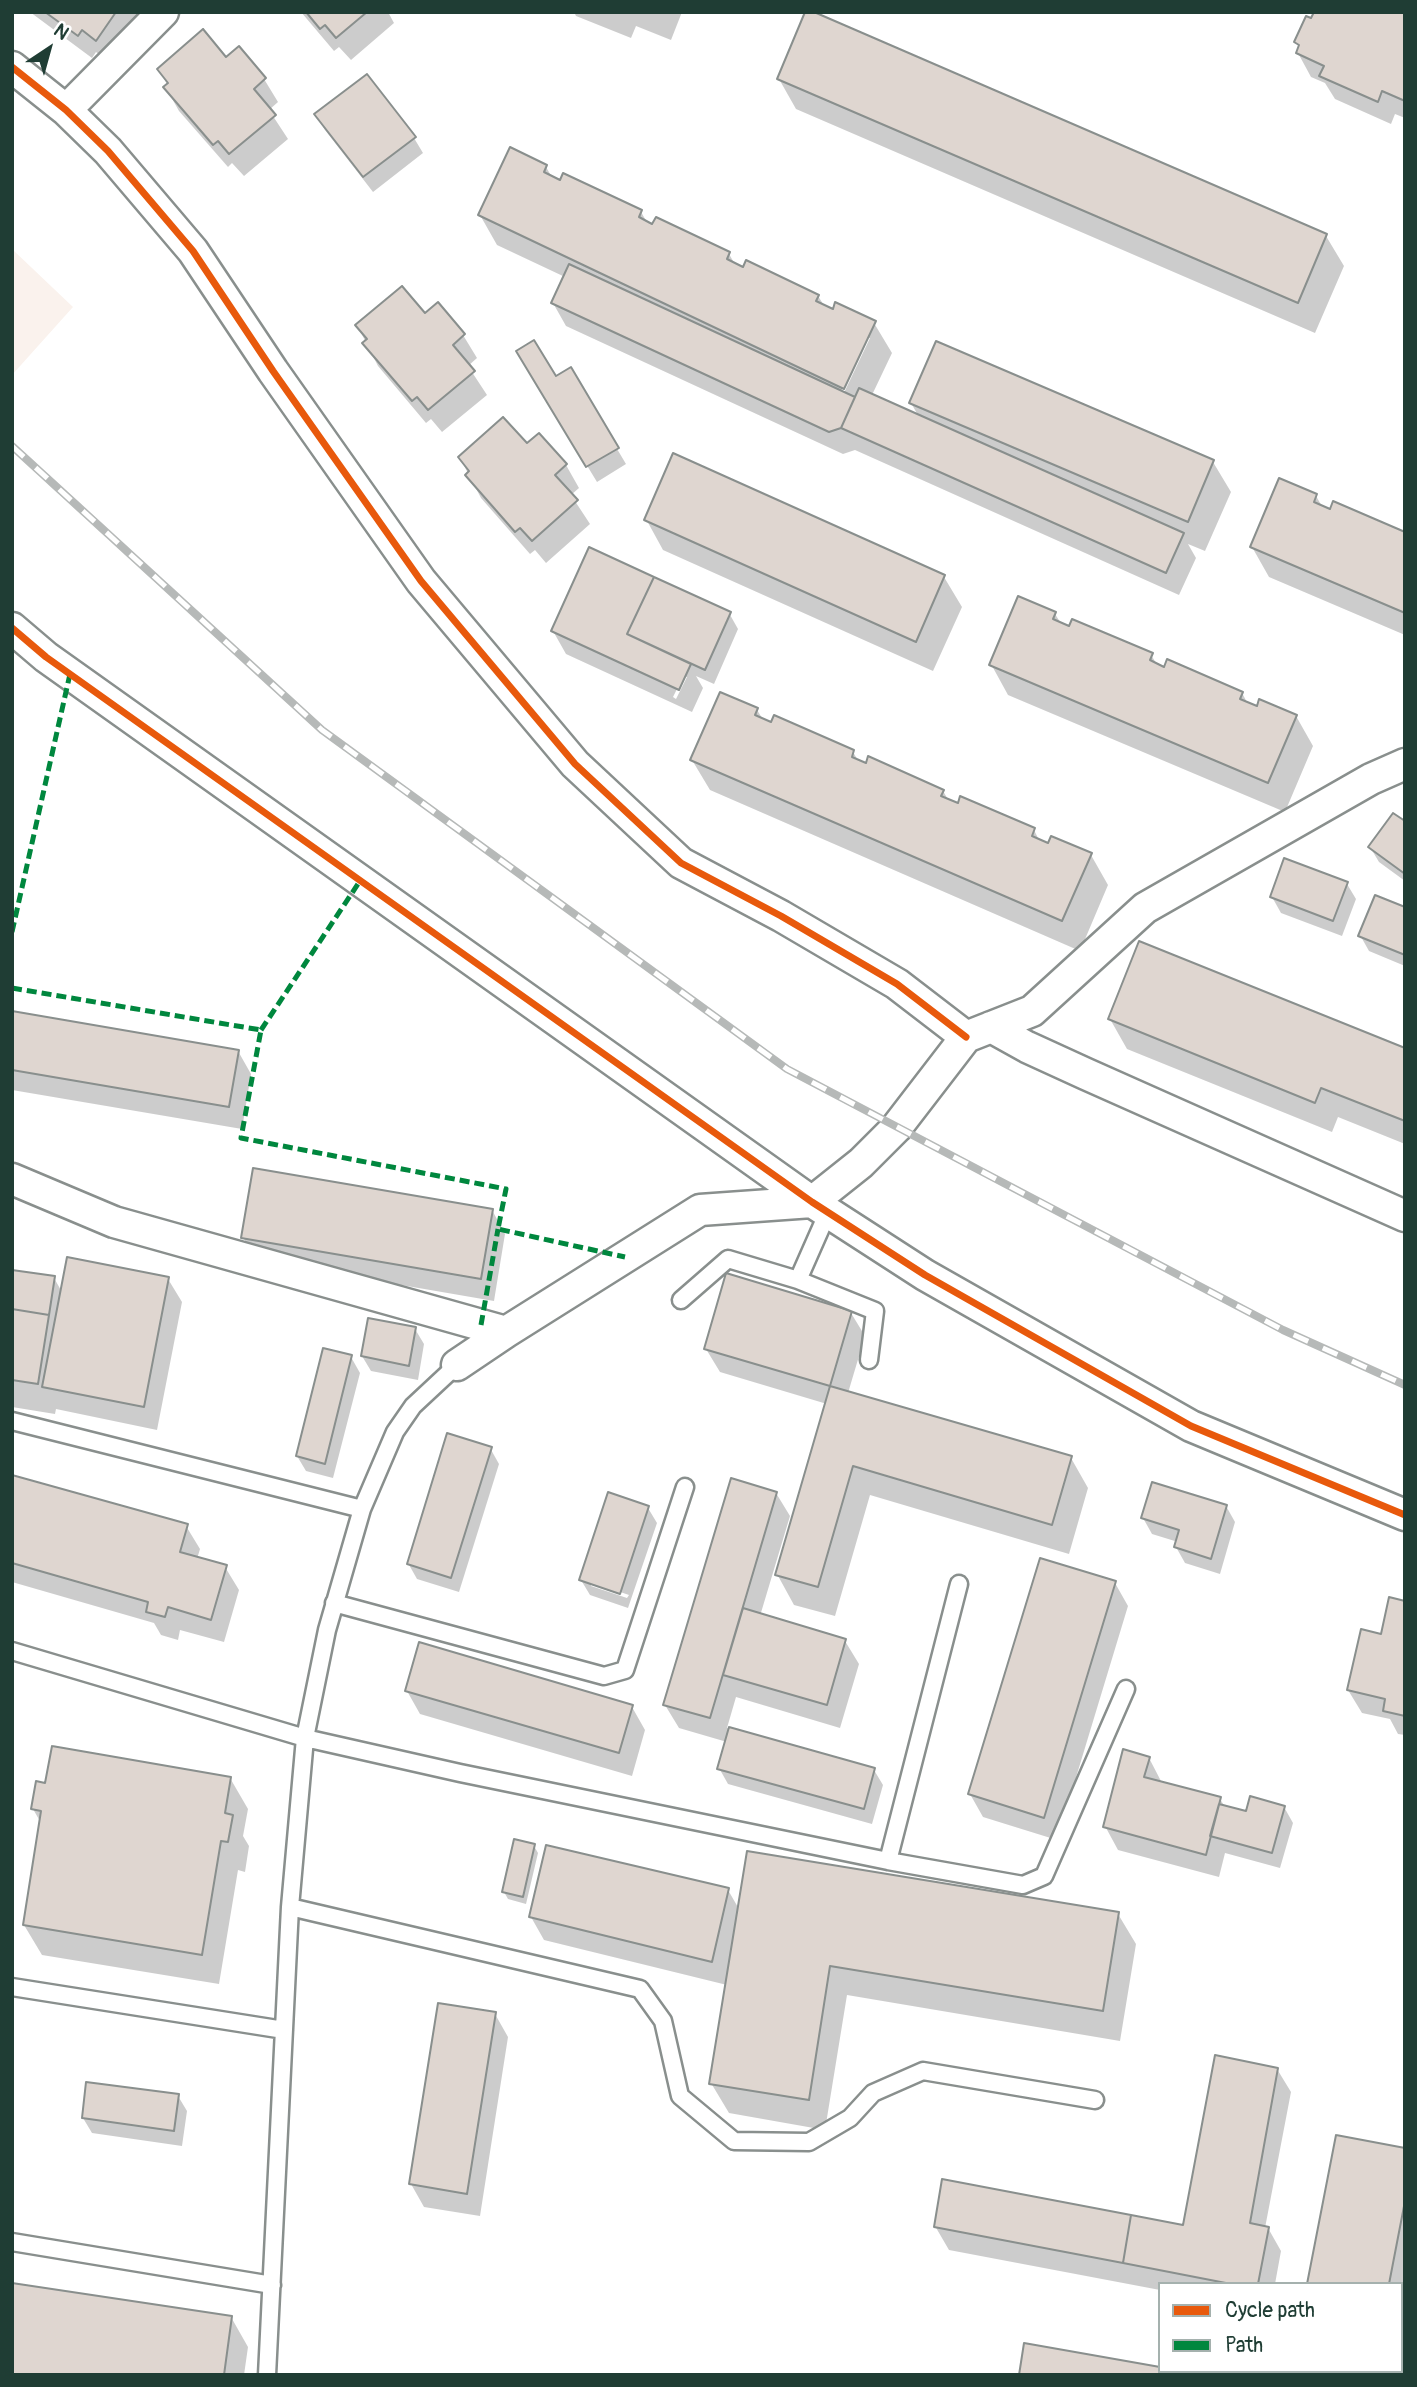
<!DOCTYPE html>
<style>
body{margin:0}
#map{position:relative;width:1417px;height:2387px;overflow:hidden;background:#fff;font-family:Pangolin,sans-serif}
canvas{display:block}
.frame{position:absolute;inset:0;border:14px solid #1f3d34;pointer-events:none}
.legend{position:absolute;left:1158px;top:2282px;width:245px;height:91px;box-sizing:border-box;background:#fff;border:2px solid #a5b1ae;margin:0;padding:9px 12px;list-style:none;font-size:21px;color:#1f3d34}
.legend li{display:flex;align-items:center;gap:14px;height:35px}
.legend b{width:35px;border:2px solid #a5b1ae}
.north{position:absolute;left:14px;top:14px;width:70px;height:70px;-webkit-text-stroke:5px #fff;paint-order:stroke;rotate:36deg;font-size:19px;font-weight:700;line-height:28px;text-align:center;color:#1f3d34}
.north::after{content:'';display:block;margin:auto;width:24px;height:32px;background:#1f3d34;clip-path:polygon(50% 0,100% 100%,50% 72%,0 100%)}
</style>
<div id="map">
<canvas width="1417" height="2387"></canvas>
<div class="frame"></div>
<ul class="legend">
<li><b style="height:9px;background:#e8590c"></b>Cycle path</li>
<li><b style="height:9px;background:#00873e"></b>Path</li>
</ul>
<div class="north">N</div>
</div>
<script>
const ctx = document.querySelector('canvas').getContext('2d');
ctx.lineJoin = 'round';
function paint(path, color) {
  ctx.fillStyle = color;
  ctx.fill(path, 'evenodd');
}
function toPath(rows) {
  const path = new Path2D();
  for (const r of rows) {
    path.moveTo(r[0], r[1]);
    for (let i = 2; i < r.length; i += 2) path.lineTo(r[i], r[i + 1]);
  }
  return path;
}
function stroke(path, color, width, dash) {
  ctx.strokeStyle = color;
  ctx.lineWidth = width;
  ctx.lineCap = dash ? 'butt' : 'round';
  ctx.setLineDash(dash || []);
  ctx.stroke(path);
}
paint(toPath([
 [12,249,73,307,12,375]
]), '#faf2ed');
paint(toPath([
 [30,12,142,12,143,15,110,63,96,52,92,58],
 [301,12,388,12,394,23,351,60,339,47,334,51],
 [574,12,682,12,671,40,636,26,631,38,576,16],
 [1405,12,1405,118,1395,114,1391,124,1335,99,1325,83,1311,77,1298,53,1300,49,1296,42,1312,21],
 [226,59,264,79,278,102,269,110,288,139,244,176,232,163,228,167,179,111,166,88,168,86,159,69],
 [779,79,1326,236,1344,266,1315,333,796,109],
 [316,115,414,138,423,153,373,192,325,130],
 [546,167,553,179,641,212,648,224,729,254,736,266,818,296,825,307,874,323,892,353,872,395,919,417,911,403,1213,462,1231,492,1205,551,1188,544,1196,558,1179,595,855,450,843,454,566,326,553,303,565,277,497,245,480,215],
 [866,338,870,338,842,397,839,396],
 [425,316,463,335,477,358,468,366,487,395,442,432,431,419,426,423,378,366,357,325],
 [518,352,555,378,570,370,626,464,597,482],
 [527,446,566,465,579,488,571,495,590,524,546,563,535,550,530,554,481,498,460,458],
 [1316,496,1323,508,1405,534,1405,635,1269,577,1252,547],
 [646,519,944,577,962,607,933,671,663,550],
 [729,613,738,629,714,684,696,676,703,688,692,712,566,654,553,631],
 [683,677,687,677,676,699,673,697],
 [1055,614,1062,625,1151,655,1158,666,1242,693,1248,704,1296,716,1313,746,1285,812,1008,695,991,664],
 [757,710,764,721,853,752,859,762,943,791,949,801,1034,830,1040,842,1091,855,1108,885,1080,951,710,790,692,760],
 [1405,823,1405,881,1379,862,1370,847],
 [1347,884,1356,899,1342,936,1281,913,1272,897],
 [1405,909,1405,966,1369,951,1360,935],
 [12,918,15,923,12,938],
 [12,1013,238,1051,251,1074,242,1129,12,1090],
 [1110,1019,1405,1050,1405,1144,1338,1117,1332,1132,1127,1049],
 [492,1210,505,1234,494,1301,256,1260,243,1237],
 [12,1271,54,1278,62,1292,168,1279,182,1302,157,1430,56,1409,55,1414,12,1407],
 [851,1313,865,1336,848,1393,1071,1458,1088,1488,1069,1554,870,1495,835,1616,794,1605,777,1574,827,1404,720,1372,706,1349],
 [415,1329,424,1344,418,1380,371,1371,362,1356],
 [351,1357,360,1373,333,1478,306,1471,297,1456],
 [490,1448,499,1464,459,1592,417,1579,408,1563],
 [12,1476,186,1526,200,1549,197,1559,225,1567,239,1590,224,1642,180,1630,178,1640,161,1635,154,1623,12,1582],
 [776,1493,790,1516,760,1616,845,1641,859,1664,840,1728,736,1697,727,1728,874,1770,883,1785,872,1824,728,1784,719,1768,727,1742,679,1728,665,1705],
 [1226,1506,1235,1522,1220,1574,1185,1563,1176,1547,1178,1542,1152,1534,1143,1518],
 [648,1508,657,1523,628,1608,590,1595,581,1580],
 [591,1582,629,1595,627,1598,591,1586],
 [1115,1583,1128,1606,1057,1840,983,1817,970,1794],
 [1405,1602,1405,1735,1398,1734,1390,1719,1362,1713,1348,1690],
 [407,1691,632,1707,645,1730,632,1776,420,1714],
 [1149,1758,1162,1783,1220,1799,1225,1807,1247,1814,1284,1807,1293,1823,1280,1868,1225,1853,1219,1877,1118,1850,1105,1826],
 [230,1778,248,1809,243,1836,249,1846,245,1872,238,1870,219,1984,42,1955,24,1925,41,1823,33,1809],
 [534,1846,538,1853,526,1904,508,1899,504,1892],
 [728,1890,739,1909,1118,1914,1136,1944,1120,2041,847,1995,825,2130,729,2113,711,2083,727,1985,544,1940,531,1917],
 [495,2014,508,2037,480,2216,424,2207,411,2184],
 [1277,2069,1291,2092,1265,2228,1268,2228,1281,2251,1275,2284,1160,2284,1160,2290,949,2250,935,2226,1184,2227],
 [178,2096,187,2111,182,2146,92,2133,83,2118],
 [1405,2150,1405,2317,1401,2336,1401,2284,1309,2284],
 [231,2317,248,2347,244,2375,12,2375],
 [1292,2371,1394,2371,1394,2375,1291,2375]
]), '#0003');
const building = toPath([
 [45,12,116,12,96,41,82,30,78,36,45,12],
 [306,12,367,12,336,38,325,25,320,29,306,12],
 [805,12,814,12,1327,234,1298,303,777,79,805,12],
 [1314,12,1405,12,1405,101,1382,91,1378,102,1319,76,1324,66,1296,53,1299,45,1294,42,1306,16,1311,18,1314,12],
 [203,29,226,57,239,46,266,78,254,89,276,115,229,154,218,141,213,145,163,87,168,83,157,69,203,29],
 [367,74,416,137,363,177,314,114,367,74],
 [510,147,547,165,544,172,560,180,563,173,642,210,639,217,652,224,656,217,730,252,727,259,743,267,746,260,819,295,816,301,833,309,835,302,876,321,844,389,478,215,510,147],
 [569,264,855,397,841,428,829,432,551,303,569,264],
 [402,286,425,313,438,302,465,334,453,345,475,371,428,410,417,397,412,401,362,343,367,339,355,325,402,286],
 [534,340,556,376,571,367,619,448,586,467,516,351,534,340],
 [936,341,1214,460,1188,522,909,403,936,341],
 [859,388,1184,533,1166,573,841,428,859,388],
 [503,417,527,443,539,433,567,464,555,475,578,500,532,541,520,528,515,532,465,475,469,471,458,457,503,417],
 [673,453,945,575,916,642,644,520,673,453],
 [1279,478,1317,494,1314,502,1330,509,1333,501,1405,532,1405,613,1250,547,1279,478],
 [589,547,654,577,627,634,691,664,679,690,551,631,589,547],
 [654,577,731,612,705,670,627,634,654,577],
 [1018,596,1056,612,1053,619,1069,626,1072,619,1153,653,1150,660,1164,667,1167,659,1243,692,1240,699,1257,706,1259,699,1297,715,1268,783,989,665,1018,596],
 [720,692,758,708,755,715,771,722,774,715,854,750,852,757,866,763,868,756,944,790,941,796,958,803,960,796,1035,828,1032,836,1048,843,1051,836,1092,853,1062,921,690,760,720,692],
 [1393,813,1405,821,1405,874,1368,847,1393,813],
 [1284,858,1348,882,1333,921,1270,897,1284,858],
 [1375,895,1405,907,1405,955,1358,936,1375,895],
 [1139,941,1405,1048,1405,1121,1321,1088,1315,1103,1108,1019,1139,941],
 [12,1011,239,1050,229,1107,12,1070,12,1011],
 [253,1168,493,1209,481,1279,241,1238,253,1168],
 [67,1257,169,1277,144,1407,42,1387,67,1257],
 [12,1270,55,1276,49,1315,12,1309,12,1270],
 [726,1273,852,1311,830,1386,704,1349,726,1273],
 [12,1309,49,1315,38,1384,12,1380,12,1309],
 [368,1318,416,1327,409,1366,361,1356,368,1318],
 [323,1348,352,1355,325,1464,296,1456,323,1348],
 [830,1386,1072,1456,1052,1525,853,1466,818,1587,775,1575,830,1386],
 [447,1433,492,1447,451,1578,407,1564,447,1433],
 [12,1475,188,1524,180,1552,227,1565,211,1620,168,1607,165,1617,146,1612,148,1602,12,1563,12,1475],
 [731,1478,777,1492,710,1718,663,1705,731,1478],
 [1152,1482,1227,1505,1211,1559,1174,1547,1179,1530,1141,1518,1152,1482],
 [608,1492,649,1506,620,1594,579,1580,608,1492],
 [1040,1558,1116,1581,1044,1818,968,1794,1040,1558],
 [1389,1597,1405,1601,1405,1716,1383,1711,1385,1699,1347,1690,1361,1629,1381,1634,1389,1597],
 [743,1608,846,1639,827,1705,723,1675,743,1608],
 [419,1642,633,1705,619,1753,405,1691,419,1642],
 [729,1727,875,1768,864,1809,717,1769,729,1727],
 [52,1746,231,1777,225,1813,233,1815,228,1842,221,1841,202,1955,23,1925,41,1811,31,1809,36,1781,45,1783,52,1746],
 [1123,1749,1150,1757,1144,1777,1221,1797,1206,1855,1103,1827,1123,1749],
 [1250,1796,1285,1806,1272,1853,1210,1836,1219,1804,1246,1811,1250,1796],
 [514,1839,535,1844,523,1897,502,1892,514,1839],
 [546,1845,729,1888,712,1962,529,1917,546,1845],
 [747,1851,1119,1912,1103,2011,830,1966,809,2100,709,2084,747,1851],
 [438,2003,496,2012,467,2194,409,2184,438,2003],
 [1215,2055,1278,2068,1250,2223,1269,2227,1258,2284,1231,2284,1123,2263,1131,2215,1183,2225,1215,2055],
 [86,2082,179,2094,174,2131,82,2118,86,2082],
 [1336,2135,1405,2148,1405,2201,1389,2284,1307,2284,1336,2135],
 [942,2179,1131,2215,1123,2263,934,2227,942,2179],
 [12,2283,232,2316,224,2375,12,2375,12,2283],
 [1024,2343,1160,2367,1160,2371,1185,2371,1205,2375,1019,2375,1024,2343],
 [1290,2371,1372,2371,1371,2375,1289,2375,1290,2371]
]);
paint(building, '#dfd6d0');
stroke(building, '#898f8d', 2);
const service = toPath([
 [798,1280,828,1212],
 [681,1300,728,1259,798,1280,875,1311,869,1360],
 [12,1421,362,1509],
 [334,1603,604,1676,625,1670,685,1487],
 [12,1651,305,1738,460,1773,888,1861,1023,1885,1044,1876,1126,1689],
 [888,1861,959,1584],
 [290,1907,640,1989,663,2021,680,2096,734,2141,809,2142,850,2118,873,2093,923,2071,1095,2100],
 [12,1987,284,2030],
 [12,2242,272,2285],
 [267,2375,290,1907,305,1738,327,1630,362,1509,395,1432,413,1406,457,1365]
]);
const minor = toPath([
 [12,67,66,110,108,151,193,251,273,371,421,581,575,764,681,863,781,916,897,984,966,1037],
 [66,110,163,12],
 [12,628,46,657,812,1202,925,1275,1191,1426,1405,1515],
 [991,1027,1027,1047,1086,1074,1405,1216],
 [12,1179,114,1222,506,1332],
 [457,1365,506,1332,700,1210,812,1202,861,1163,896,1128,966,1037,1032,1011,1145,908,1371,779,1405,764]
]);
stroke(service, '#898f8d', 21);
stroke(minor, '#898f8d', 35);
stroke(service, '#fff', 16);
stroke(minor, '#fff', 30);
const rail = toPath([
 [12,446,322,730,787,1069,1283,1330,1405,1385]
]);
stroke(rail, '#b6b9b8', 8);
stroke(rail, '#fff', 5, [16]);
stroke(toPath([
 [12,932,70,674],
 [12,988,261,1030,241,1138,506,1189,498,1229,625,1257],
 [261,1030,360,881],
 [481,1325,498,1229]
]), '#00873e', 5, [10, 5]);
stroke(toPath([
 [12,67,66,110,108,151,193,251,273,371,421,581,575,764,681,863,781,916,897,984,966,1037],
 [12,628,46,657,812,1202,925,1275,1191,1426,1405,1515]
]), '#e8590c', 7);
</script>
